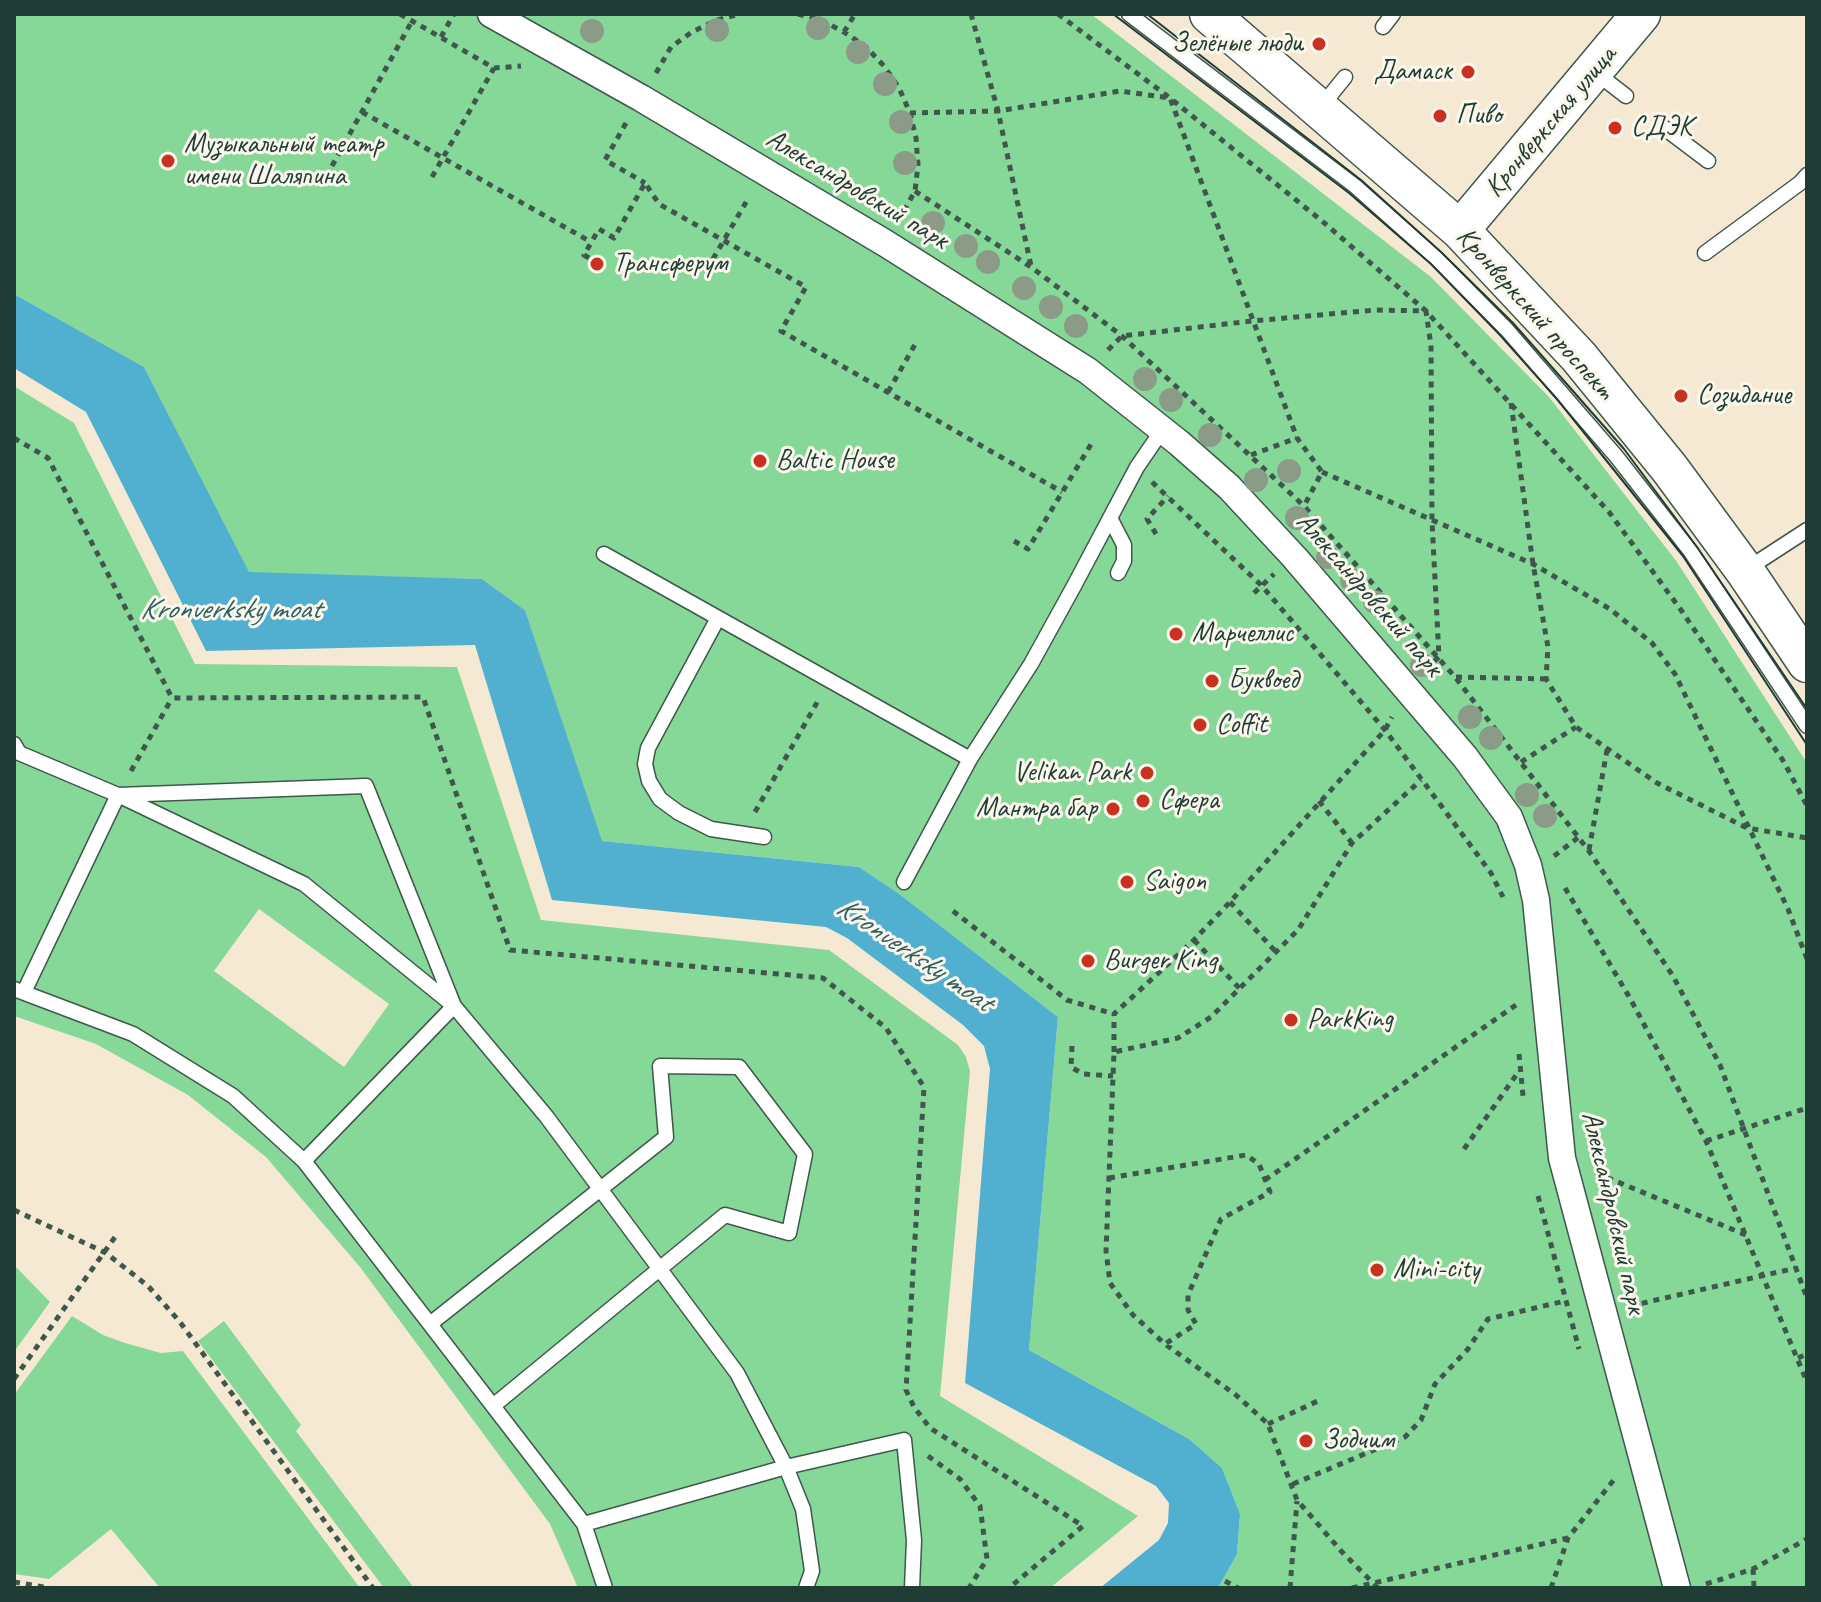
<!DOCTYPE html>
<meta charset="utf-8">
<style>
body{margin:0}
#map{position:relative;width:1821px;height:1602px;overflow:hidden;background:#f6e9d3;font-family:Caveat,sans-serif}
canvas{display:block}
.frame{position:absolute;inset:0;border:16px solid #1f3d34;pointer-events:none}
</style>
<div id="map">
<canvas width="1821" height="1602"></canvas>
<div class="frame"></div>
</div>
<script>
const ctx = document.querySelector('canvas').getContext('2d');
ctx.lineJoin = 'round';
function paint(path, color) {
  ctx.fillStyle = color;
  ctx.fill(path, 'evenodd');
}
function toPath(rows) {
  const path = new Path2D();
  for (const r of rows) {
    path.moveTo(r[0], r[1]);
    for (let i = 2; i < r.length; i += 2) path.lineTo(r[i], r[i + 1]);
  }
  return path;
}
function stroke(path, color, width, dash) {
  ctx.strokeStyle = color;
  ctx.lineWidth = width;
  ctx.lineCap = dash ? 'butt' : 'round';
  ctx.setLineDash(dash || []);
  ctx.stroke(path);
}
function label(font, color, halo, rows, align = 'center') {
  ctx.font = font + ' Caveat,sans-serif';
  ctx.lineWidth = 6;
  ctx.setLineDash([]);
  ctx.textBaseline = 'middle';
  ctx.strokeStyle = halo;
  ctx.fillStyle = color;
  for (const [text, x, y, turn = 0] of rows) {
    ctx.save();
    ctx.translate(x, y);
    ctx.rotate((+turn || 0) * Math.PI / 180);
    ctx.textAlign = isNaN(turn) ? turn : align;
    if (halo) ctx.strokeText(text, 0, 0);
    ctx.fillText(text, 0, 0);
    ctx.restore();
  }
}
paint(toPath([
 [14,14,1091,14,1431,277,1549,397,1677,562,1807,763,1807,1588,1218,1588,1237,1554,1240,1514,1222,1468,1189,1439,1029,1350,1058,1017,898,893,859,867,601,841,525,610,482,579,249,573,144,367,14,294],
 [14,386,74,423,195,664,457,667,541,920,829,950,958,1045,966,1057,970,1071,940,1396,1138,1516,1050,1588,578,1588,550,1524,360,1267,266,1157,188,1095,96,1044,14,1016],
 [259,909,389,1004,344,1067,214,971],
 [14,1265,50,1302,14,1352],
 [72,1316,103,1335,125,1343,161,1353,183,1351,360,1588,160,1588,111,1529,49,1579,14,1574,14,1395],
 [224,1321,301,1425,296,1431,414,1588,384,1588,198,1341]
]), '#86d899');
paint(toPath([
 [14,294,144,367,249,572,482,579,525,610,602,841,859,867,898,893,1058,1017,1029,1350,1189,1439,1222,1468,1240,1514,1237,1554,1218,1588,1100,1588,1159,1540,1168,1523,1169,1503,1156,1486,965,1383,990,1069,984,1046,963,1025,847,938,826,927,552,900,475,645,206,651,86,412,14,368]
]), '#51b0cf');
const lane = toPath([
 [1129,14,1355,186,1436,258,1507,330,1616,456,1691,552,1807,726],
 [1383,27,1393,14],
 [1595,72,1626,96],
 [1320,108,1345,77],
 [1663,127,1708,161],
 [1705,253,1800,183,1807,175],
 [1110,518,1124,545,1124,561,1118,573],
 [604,554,970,759],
 [1747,569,1807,530],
 [718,618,648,748,645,764,649,781,660,799,679,813,711,829,764,837],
 [14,744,19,753,118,795,304,884,454,1006,546,1116,737,1373,786,1467,803,1509,812,1571,806,1588],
 [904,882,970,759,1031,664,1074,586,1137,467,1163,429],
 [14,989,133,1034,233,1096,304,1161,584,1524,605,1588],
 [24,992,118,795,366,786,454,1006,304,1161],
 [430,1324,666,1137,660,1066,739,1067,805,1154,789,1233,725,1215,493,1406],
 [584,1524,786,1467,904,1440,914,1540,912,1588]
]);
const street = toPath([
 [491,14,641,98,885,243,1088,371,1179,443,1229,487,1295,558,1465,757,1509,817,1528,865,1536,900,1562,1158,1677,1588]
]);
const secondary = toPath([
 [1209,14,1460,230,1579,357,1670,469,1745,571,1807,663],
 [1460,230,1641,14]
]);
stroke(lane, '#3f574c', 17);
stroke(street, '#3f574c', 29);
stroke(secondary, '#3f574c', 41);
stroke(toPath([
 [400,14,494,68,521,66],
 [798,14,821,20,844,32,866,47,884,66,899,88,910,113,916,138,918,165,915,191,900,218],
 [971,14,998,111,1031,266],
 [1058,14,1170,98,1322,221,1426,311,1609,512,1681,610,1784,762,1807,806],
 [844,32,855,14],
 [441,37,454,14],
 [656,73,671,47,692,32,717,20,740,14],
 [362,112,591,242],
 [910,113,998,111,1120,91,1170,98,1297,438,1322,472,1304,506],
 [626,123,605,160,645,183],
 [332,166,412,21],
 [432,177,494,68],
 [915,191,1031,267,1122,336,1304,506,1455,677,1589,851,1673,976,1720,1065,1807,1298],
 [589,258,584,255,599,229,614,238,645,183,659,204,806,287,781,331,1062,492],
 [713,259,749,197],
 [1108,350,1122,336,1252,321,1375,310,1426,311,1431,346,1432,521,1439,657,1425,670],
 [888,392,917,341],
 [1511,403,1533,564,1548,647,1546,679,1576,727,1657,783,1747,828,1807,838],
 [14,438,48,458,172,698,423,697,510,950,823,978,886,1028,924,1087,906,1390,914,1407,930,1428,1083,1526,1009,1588],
 [1251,455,1297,438],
 [1322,472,1533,564,1610,609,1652,643,1675,674,1788,909,1807,959],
 [1152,482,1262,586,1385,730,1491,873,1503,897],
 [1156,534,1147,519,1168,496],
 [1014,541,1028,549,1093,441],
 [1254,593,1274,574],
 [1456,677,1546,679],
 [1521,762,1576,727],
 [131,771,172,698],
 [1319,801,1352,843],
 [755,812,819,699],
 [1589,850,1607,750],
 [1554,856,1579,837],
 [1565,888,1631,1000,1706,1141,1807,1382],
 [1230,902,1276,952],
 [953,911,1067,1000,1114,1014],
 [1194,940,1241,990],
 [1072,1046,1071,1067,1083,1074,1113,1076],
 [1114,1052,1114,1014,1194,940,1230,902,1385,730,1392,717],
 [1519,1054,1523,1096],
 [1706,1141,1807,1108],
 [1464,1149,1519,1071],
 [1596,1173,1746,1235],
 [1109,1178,1246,1155,1259,1164,1270,1192,1221,1219,1188,1295,1188,1310,1196,1324,1165,1344],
 [1265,1180,1516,1005],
 [1538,1196,1579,1349],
 [14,1210,106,1253,148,1286,180,1322,373,1588],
 [1630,1306,1796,1268],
 [1798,1358,1807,1354],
 [14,1379,115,1237],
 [1268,1424,1320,1400],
 [928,1456,960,1479,980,1506,987,1559,969,1588],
 [1293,1484,1405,1437,1421,1420,1435,1384,1468,1349,1488,1319,1565,1301],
 [1753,1569,1754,1588],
 [1225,1581,1238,1588],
 [14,1582,50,1588],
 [1706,1584,1753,1569,1807,1539],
 [1290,1588,1297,1501],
 [1352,1588,1568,1538],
 [1378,1588,1342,1552,1297,1500,1268,1424,1236,1395,1165,1344,1133,1315,1110,1283,1106,1251,1114,1052,1178,1038,1211,1017,1298,930,1352,843,1421,780],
 [1551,1588,1568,1538,1616,1477]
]), '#3f574c', 5, [6, 6]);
stroke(lane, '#fff', 14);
stroke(street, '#fff', 26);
stroke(secondary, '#fff', 38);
stroke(toPath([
 [1113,14,1349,193,1431,264,1500,335,1557,399,1683,556,1807,745],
 [1147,14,1361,180,1441,252,1513,323,1624,449,1697,547,1807,709]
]), '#1f3d34', 2);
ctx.fillStyle = '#8b9b87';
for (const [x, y] of [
 [818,28],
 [717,30],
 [592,31],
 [858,52],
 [885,84],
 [901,122],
 [905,163],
 [933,223],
 [966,246],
 [988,262],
 [1024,288],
 [1051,307],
 [1076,326],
 [1145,379],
 [1171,400],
 [1210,435],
 [1289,471],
 [1256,480],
 [1297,518],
 [1328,557],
 [1352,580],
 [1375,602],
 [1422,665],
 [1470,717],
 [1491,738],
 [1527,795],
 [1545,816]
]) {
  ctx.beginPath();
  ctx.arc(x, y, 12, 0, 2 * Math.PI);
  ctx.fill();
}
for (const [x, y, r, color] of [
 [1319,44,8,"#c8321e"],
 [1468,72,8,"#c8321e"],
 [1440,116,8,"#c8321e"],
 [1615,128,8,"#c8321e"],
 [168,161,8,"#c8321e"],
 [597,264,8,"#c8321e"],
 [1681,396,8,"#c8321e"],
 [760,461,8,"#c8321e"],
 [1176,634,8,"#c8321e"],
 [1212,681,8,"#c8321e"],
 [1200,725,8,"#c8321e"],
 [1147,773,8,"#c8321e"],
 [1143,801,8,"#c8321e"],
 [1113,809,8,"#c8321e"],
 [1127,882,8,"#c8321e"],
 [1088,961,8,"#c8321e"],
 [1291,1020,8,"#c8321e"],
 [1377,1270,8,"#c8321e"],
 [1306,1441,8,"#c8321e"]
]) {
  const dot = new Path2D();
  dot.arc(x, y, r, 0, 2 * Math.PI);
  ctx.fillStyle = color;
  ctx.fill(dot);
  stroke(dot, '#fbf7ec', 3);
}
label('28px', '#1f3d34', '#fbf7ec', [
 ["Зелёные люди",1303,44,"right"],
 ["Дамаск",1452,72,"right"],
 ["Пиво",1456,116],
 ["СДЭК",1631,128],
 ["Музыкальный театр",184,145],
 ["имени Шаляпина",184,177],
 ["Трансферум",613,264],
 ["Созидание",1697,396],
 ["Baltic House",776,461],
 ["Марчеллис",1192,634],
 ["Буквоед",1228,681],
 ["Coffit",1216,725],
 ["Velikan Park",1131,773,"right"],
 ["Сфера",1159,801],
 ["Мантра бар",1097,809,"right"],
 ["Saigon",1143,882],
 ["Burger King",1104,961],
 ["ParkKing",1307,1020],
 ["Mini-city",1393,1270],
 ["Зодчим",1322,1441]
], 'left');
label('28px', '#1f3d34', '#fbf7ec', [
 ["Кронверкская улица",1551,122,-50],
 ["Александровский парк",857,190,31],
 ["Кронверкский проспект",1535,314,48],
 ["Александровский парк",1369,595,49],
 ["Александровский парк",1613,1213,77]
]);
label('italic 30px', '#2e6062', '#fbf7ec', [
 ["Kronverksky moat",230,610],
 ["Kronverksky moat",914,955,34]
]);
</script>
